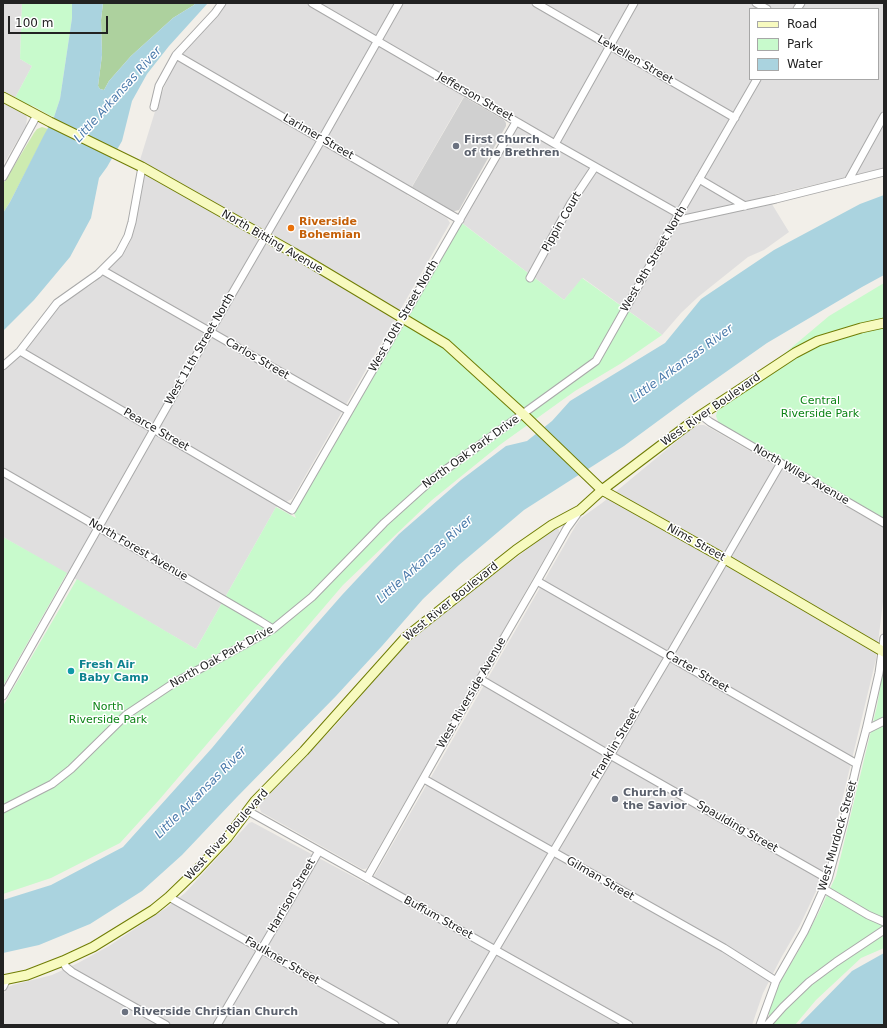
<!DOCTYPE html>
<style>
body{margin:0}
#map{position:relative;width:887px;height:1028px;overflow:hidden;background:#f2efe9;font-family:"DejaVu Sans",sans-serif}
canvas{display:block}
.frame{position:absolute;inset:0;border:4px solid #222;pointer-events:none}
.legend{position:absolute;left:749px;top:8px;width:130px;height:72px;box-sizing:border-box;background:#fff;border:1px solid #a7a7a7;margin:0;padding:5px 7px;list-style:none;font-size:12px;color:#222}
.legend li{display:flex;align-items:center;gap:8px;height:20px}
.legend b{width:20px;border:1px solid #a7a7a7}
.scale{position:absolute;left:8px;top:16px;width:100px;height:18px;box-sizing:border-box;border:2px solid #222;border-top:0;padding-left:5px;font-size:12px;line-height:14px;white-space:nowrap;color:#222;-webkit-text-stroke:3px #fff;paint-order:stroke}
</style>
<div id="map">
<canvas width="887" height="1028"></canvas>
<div class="frame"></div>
<ul class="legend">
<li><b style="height:5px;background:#f7fabf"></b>Road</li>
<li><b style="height:11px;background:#c8facc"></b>Park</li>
<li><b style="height:11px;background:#aad3df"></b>Water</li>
</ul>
<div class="scale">100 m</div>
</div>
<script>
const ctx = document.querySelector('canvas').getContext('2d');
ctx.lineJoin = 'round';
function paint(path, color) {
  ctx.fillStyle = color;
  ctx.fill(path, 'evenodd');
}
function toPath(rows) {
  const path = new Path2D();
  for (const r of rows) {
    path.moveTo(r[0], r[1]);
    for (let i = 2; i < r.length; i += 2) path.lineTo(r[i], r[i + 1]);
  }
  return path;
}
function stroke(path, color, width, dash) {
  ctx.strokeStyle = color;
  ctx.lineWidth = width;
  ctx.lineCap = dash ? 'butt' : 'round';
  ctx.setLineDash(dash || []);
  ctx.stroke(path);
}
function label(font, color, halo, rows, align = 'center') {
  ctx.font = font + ' "DejaVu Sans",sans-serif';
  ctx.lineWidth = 3;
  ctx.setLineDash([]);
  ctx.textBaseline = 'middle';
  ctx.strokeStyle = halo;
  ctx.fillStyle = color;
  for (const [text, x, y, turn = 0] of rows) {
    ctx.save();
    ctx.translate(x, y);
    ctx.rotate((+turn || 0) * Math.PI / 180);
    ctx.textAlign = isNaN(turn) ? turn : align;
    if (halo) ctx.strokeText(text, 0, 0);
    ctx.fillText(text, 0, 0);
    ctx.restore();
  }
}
paint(toPath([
 [3,3,22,3,20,59,32,66,15,98,3,90],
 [226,3,884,3,884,168,767,196,789,232,764,250,748,257,698,297,681,313,662,335,583,278,564,300,462,223,521,119,468,89,407,195,447,218,450,223,292,499,276,507,196,649,3,537,3,371,27,346,54,311,63,302,94,283,112,266,123,254,130,242,134,231,144,180,145,162,140,160,157,105,165,85,177,60,184,49,222,9],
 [750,9,878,9,878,79,750,79],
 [3,102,26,115,27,118,26,126,3,165],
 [699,425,704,425,710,428,884,528,884,594,876,659,827,863,818,887,800,925,781,958,763,993,752,1025,3,1025,3,995,8,987,13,985,52,975,78,963,109,946,166,908,185,893,249,823,252,822,369,885,576,525,581,518,602,503,694,427],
 [557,528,559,530,559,533,367,868,365,869,362,869,261,812,259,806,261,801,335,726,401,649,415,634,554,529]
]), '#e0dfdf');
paint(toPath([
 [464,97,504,120,506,123,506,126,459,210,455,211,452,211,412,187]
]), '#d0d0d0');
paint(toPath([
 [42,127,48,129,10,202,3,213,3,184,34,133,37,129]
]), '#cdebb0');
paint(toPath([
 [103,3,195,3,194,5,173,18,131,56,109,81,104,90,100,89,98,86,102,55,101,20]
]), '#add19e');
paint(toPath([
 [22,3,72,3,72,18,60,99,54,117,49,115,33,106,28,105,15,98,32,66,20,59],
 [459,221,564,300,582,278,662,335,620,364,575,391,501,444,432,500,343,585,159,800,120,843,51,878,3,894,3,706,77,579,196,649,276,507,296,518,293,511],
 [884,283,884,518,719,424,716,416,717,412,721,407,829,316],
 [3,537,67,573,3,686],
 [884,665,884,948,861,958,816,1000,795,1025,769,1025,769,1010,780,982,799,950,818,914,836,876,877,706]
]), '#c8facc');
paint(toPath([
 [72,3,103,3,101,20,102,55,98,86,100,89,104,90,109,81,131,56,173,18,194,5,195,3,208,3,169,46,147,74,132,101,122,141,107,167,99,178,91,218,70,257,34,300,3,331,3,213,10,202,44,135,54,117,60,99,72,18],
 [884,195,884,275,862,287,767,343,696,393,624,446,524,510,459,565,423,599,382,646,336,696,237,797,182,855,142,891,90,924,39,945,3,953,3,900,51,885,123,847,212,748,284,661,342,595,399,534,461,480,506,446,527,441,552,421,570,401,665,343,701,299,774,250,860,204],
 [884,953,884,1025,799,1025,852,971]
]), '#aad3df');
const street = toPath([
 [312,3,555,144,679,214],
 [536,3,735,118],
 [756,3,767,9],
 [797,9,801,3],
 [176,55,460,220],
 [154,107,159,86,176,55,215,13,222,3],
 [555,144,634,3],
 [3,177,37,115],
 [699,179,745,206],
 [848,181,884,116],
 [675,221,776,199,884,172],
 [102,270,349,411],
 [530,278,571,203,595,167],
 [20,351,292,510,516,122],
 [3,366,20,351,57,303,98,274,119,253,128,236,132,222,142,167],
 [701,415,710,422,884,523],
 [3,472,188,579,260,621,273,629],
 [537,581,857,764],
 [480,679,610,755,828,879],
 [3,696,182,380,322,139,399,3],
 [866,730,884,721],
 [424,779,724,948,776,981],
 [3,809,52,784,71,769,126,715,174,683,273,629,312,597,384,523,434,478,596,361,679,214,757,79],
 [248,811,629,1025],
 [367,878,461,712,537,581,567,528,580,510],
 [824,889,868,915,884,922],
 [169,897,395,1025],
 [63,961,66,967,72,972,166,1025],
 [3,987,7,979],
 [217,1025,319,851],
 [451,1025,495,950,669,656,781,463],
 [760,1025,776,981,804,932,812,915,828,879,843,824,857,764,866,730,879,673,884,638],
 [767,1025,783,1007,809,982,836,962,884,930]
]);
const secondary = toPath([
 [3,97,50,122,142,167,294,253,446,344,523,414,602,490,725,559,884,652],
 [3,980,27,975,63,961,93,947,153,910,169,897,197,870,227,838,255,801,304,751,406,637,516,550,552,525,580,510,602,490,701,415,795,353,818,341,861,328,884,323]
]);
stroke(street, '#a9a9a9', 9);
stroke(secondary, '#707d05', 11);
stroke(street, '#fff', 7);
stroke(secondary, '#f7fabf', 9);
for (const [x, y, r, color] of [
 [456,146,4,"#6b7280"],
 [291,228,4,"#e8710a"],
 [71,671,4,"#0f9aa8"],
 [615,799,4,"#6b7280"],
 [125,1012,4,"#6b7280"]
]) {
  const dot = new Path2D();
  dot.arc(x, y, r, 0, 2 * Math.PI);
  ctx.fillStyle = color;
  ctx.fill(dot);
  stroke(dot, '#fff', 1.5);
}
label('11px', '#222', '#fff', [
 ["Lewellen Street",635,60,30],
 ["Jefferson Street",475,97,30],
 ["Larimer Street",318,137,30],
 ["Pippin Court",562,222,-60],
 ["North Bitting Avenue",272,242,30],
 ["West 9th Street North",654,259,-60],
 ["West 10th Street North",404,316,-60],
 ["West 11th Street North",200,349,-60],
 ["Carlos Street",257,359,30],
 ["West River Boulevard",711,410,-35],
 ["Pearce Street",156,430,30],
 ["North Oak Park Drive",471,452,-36],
 ["North Wiley Avenue",801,475,30],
 ["Nims Street",696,543,29],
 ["North Forest Avenue",138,550,30],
 ["West River Boulevard",451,602,-39],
 ["North Oak Park Drive",222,657,-29],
 ["Carter Street",697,672,30],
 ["West Riverside Avenue",472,693,-60],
 ["Franklin Street",616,744,-59],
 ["Spaulding Street",737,827,30],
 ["West River Boulevard",227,835,-48],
 ["West Murdock Street",838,836,-74],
 ["Gilman Street",600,879,30],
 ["Harrison Street",292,896,-60],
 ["Buffum Street",438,918,29],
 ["Faulkner Street",282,961,30]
]);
label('bold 11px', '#5b616d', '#fff', [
 ["First Church",464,140],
 ["of the Brethren",464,153],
 ["Church of",623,793],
 ["the Savior",623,806],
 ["Riverside Christian Church",133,1012]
], 'left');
label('bold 11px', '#c56008', '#fff', [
 ["Riverside",299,222],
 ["Bohemian",299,235]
], 'left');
label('11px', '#0c8416', '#fff', [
 ["Central",820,401],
 ["Riverside Park",820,414],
 ["North",108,707],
 ["Riverside Park",108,720]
]);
label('bold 11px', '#0d838f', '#fff', [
 ["Fresh Air",79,665],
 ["Baby Camp",79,678]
], 'left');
label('italic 12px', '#4a7aab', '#fff', [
 ["Little Arkansas River",118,95,-48],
 ["Little Arkansas River",682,364,-36],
 ["Little Arkansas River",425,560,-42],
 ["Little Arkansas River",201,793,-45]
]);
</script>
